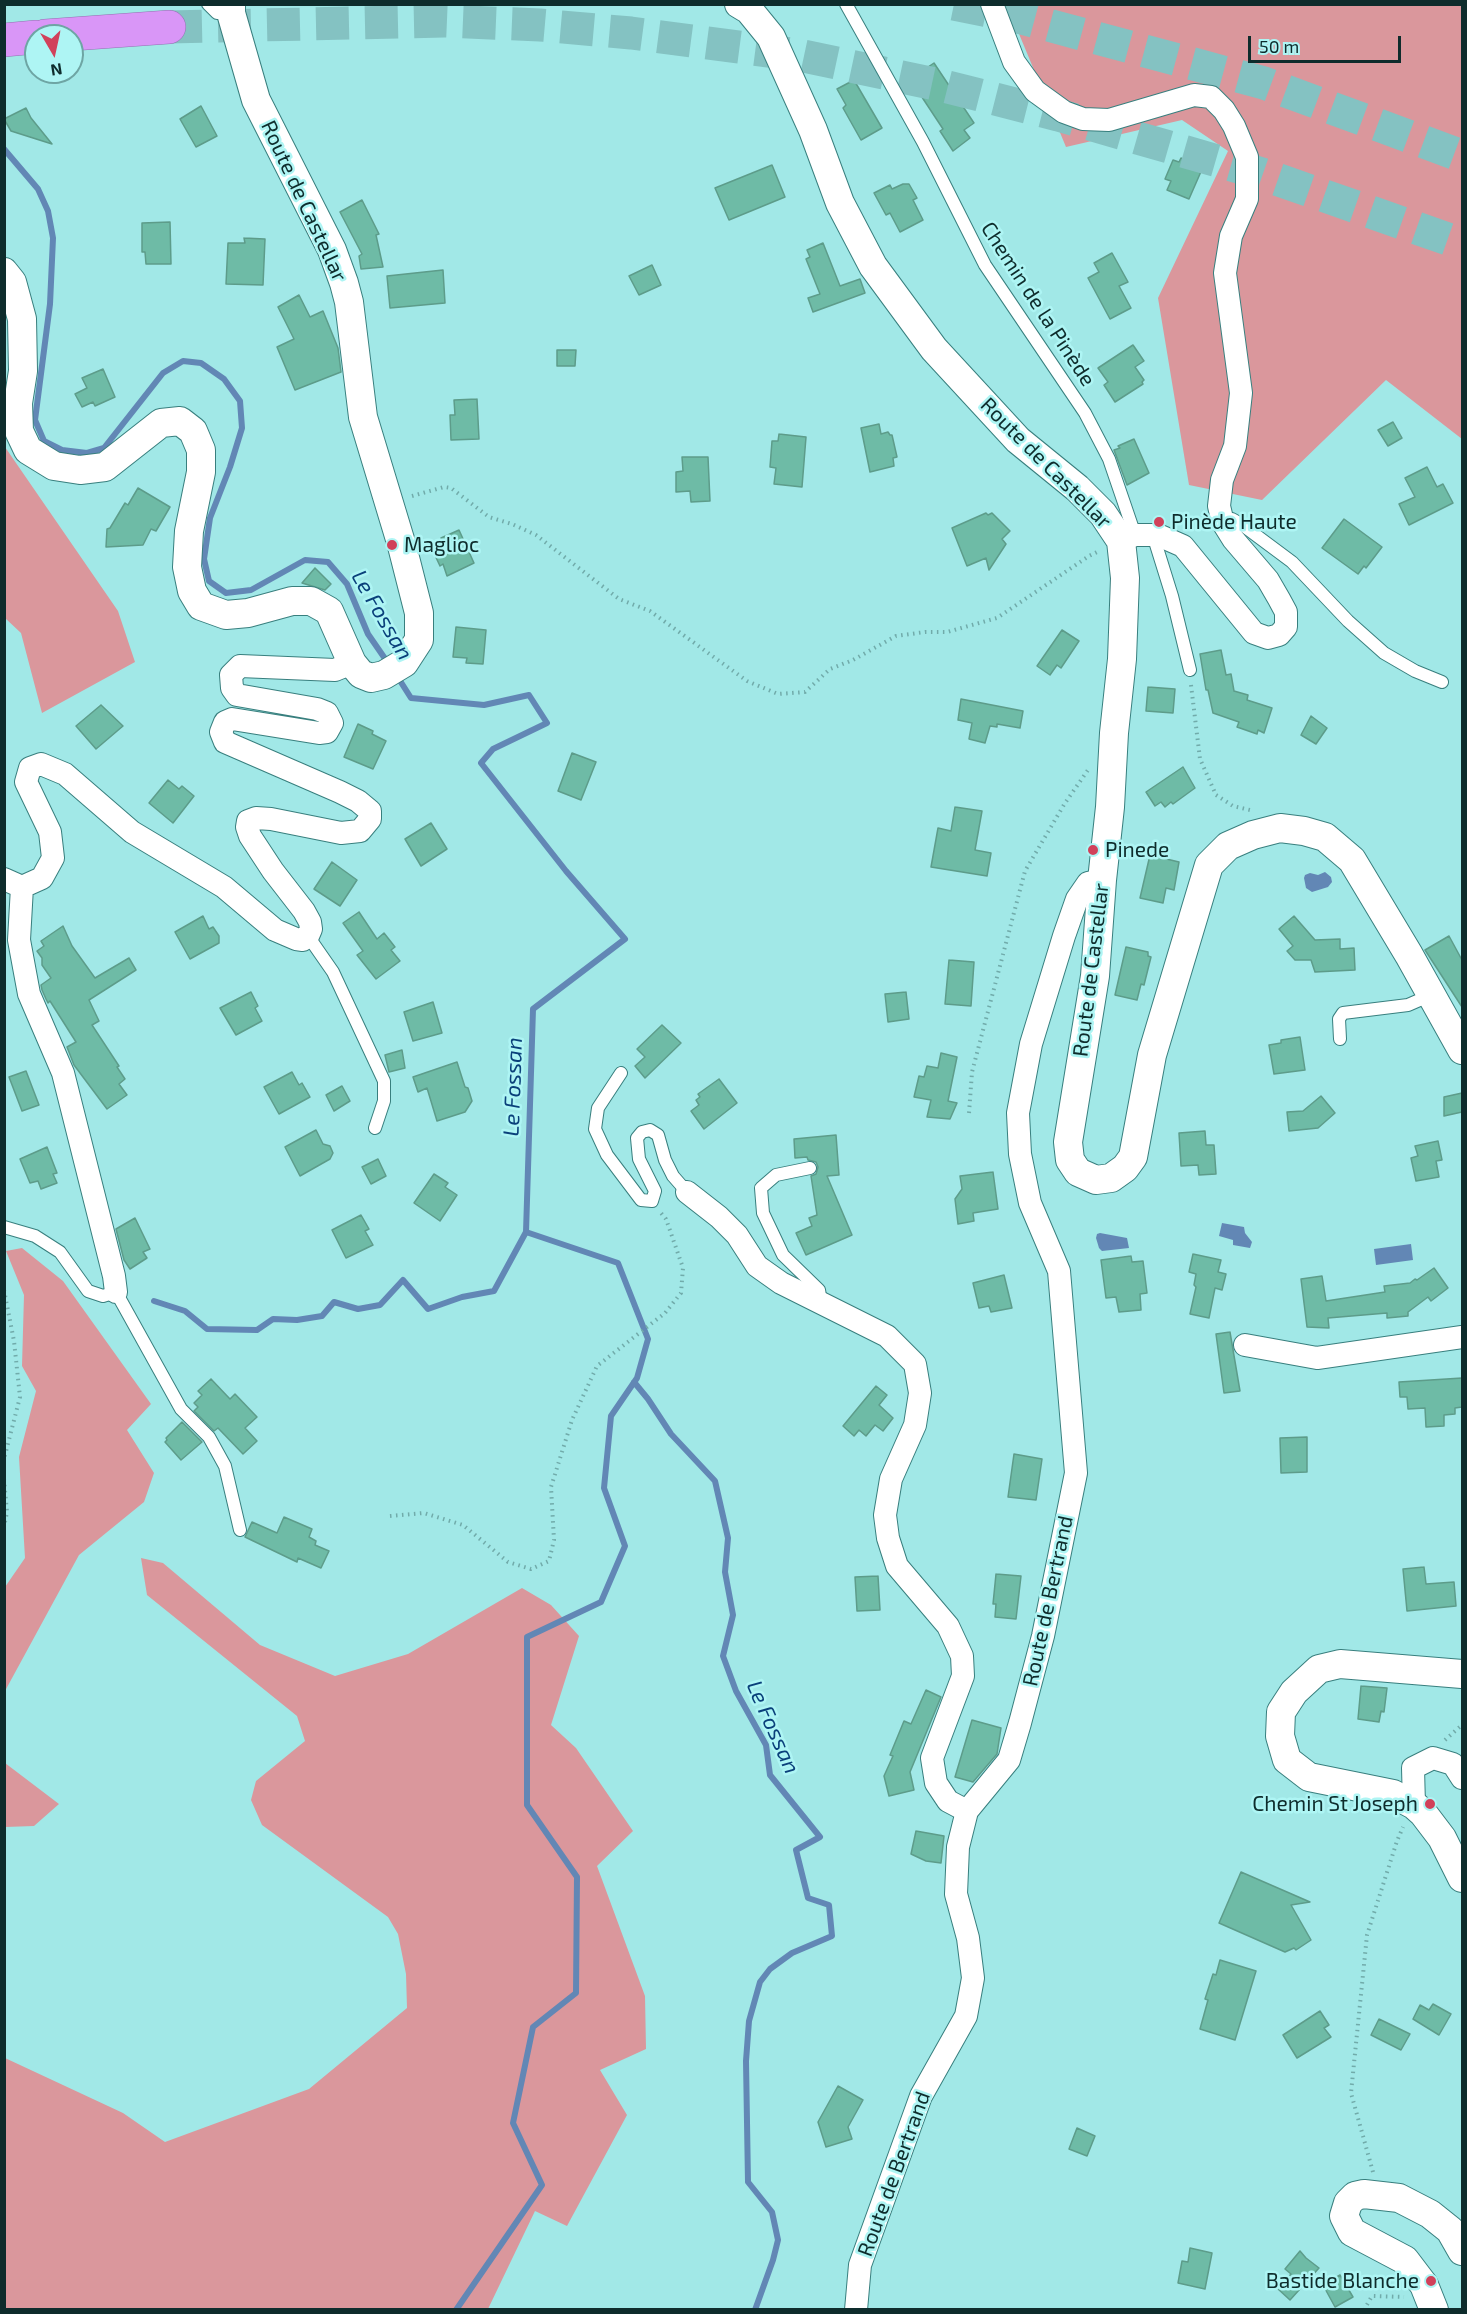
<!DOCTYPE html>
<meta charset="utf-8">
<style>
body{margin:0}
#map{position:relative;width:1467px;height:2314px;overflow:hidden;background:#a1e8e7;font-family:"Exo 2",sans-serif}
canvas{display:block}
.frame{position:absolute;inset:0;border:6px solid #0e2c2c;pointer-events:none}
.north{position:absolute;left:24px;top:24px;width:60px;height:60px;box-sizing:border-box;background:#aef5f4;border:2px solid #6ea5a4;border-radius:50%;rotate:171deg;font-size:16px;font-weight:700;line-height:24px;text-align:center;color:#0e2c2c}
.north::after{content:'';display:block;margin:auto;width:21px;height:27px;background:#d1415a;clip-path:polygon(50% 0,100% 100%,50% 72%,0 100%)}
.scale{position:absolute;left:1248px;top:36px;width:153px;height:27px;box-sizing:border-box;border:3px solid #0e2c2c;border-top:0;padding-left:8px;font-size:18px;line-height:21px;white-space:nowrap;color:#0e2c2c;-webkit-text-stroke:4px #aef5f4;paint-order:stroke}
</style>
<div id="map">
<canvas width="1467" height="2314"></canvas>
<div class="frame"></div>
<div class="north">N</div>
<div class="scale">50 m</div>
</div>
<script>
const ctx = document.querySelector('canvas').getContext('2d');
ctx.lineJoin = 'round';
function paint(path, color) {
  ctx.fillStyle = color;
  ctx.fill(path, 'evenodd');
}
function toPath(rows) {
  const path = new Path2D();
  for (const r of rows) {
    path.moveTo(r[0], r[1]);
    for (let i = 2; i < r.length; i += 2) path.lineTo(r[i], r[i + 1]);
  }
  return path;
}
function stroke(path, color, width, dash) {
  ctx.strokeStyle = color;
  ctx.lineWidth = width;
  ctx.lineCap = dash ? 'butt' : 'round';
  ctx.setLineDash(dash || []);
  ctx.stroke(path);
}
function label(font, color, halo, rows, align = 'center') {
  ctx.font = font + ' "Exo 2",sans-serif';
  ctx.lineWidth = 5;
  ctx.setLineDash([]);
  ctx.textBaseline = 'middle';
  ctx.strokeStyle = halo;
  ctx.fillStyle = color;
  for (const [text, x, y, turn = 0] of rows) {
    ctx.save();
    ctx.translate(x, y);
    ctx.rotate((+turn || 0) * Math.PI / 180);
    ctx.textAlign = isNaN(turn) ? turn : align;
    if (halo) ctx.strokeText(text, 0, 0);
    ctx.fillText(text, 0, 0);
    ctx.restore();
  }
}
paint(toPath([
 [1007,5,1462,5,1462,439,1386,380,1262,500,1189,485,1158,298,1228,151,1182,120,1066,147],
 [5,447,118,611,135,662,42,713,21,633,5,618],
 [22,1248,63,1281,151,1404,127,1430,154,1473,144,1502,79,1555,5,1691,5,1587,25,1558,19,1457,36,1391,22,1366,24,1295,6,1251],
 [141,1558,163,1563,260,1645,335,1676,408,1654,522,1588,551,1605,579,1636,551,1725,576,1748,633,1831,597,1866,645,1996,646,2049,600,2070,627,2115,567,2226,535,2211,488,2309,5,2309,5,2058,123,2113,165,2142,309,2089,407,2008,406,1974,398,1934,388,1917,262,1825,251,1800,256,1781,305,1741,297,1716,147,1595],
 [5,1763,59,1804,34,1826,5,1827]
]), '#da979c');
paint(toPath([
 [1325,872,1331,877,1332,882,1328,887,1312,892,1306,888,1304,878,1305,875,1310,873,1318,875],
 [1222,1223,1244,1227,1245,1233,1252,1242,1250,1248,1233,1245,1233,1240,1219,1236],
 [1100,1233,1127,1238,1129,1248,1102,1251,1099,1248,1096,1238,1097,1234],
 [1411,1244,1413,1260,1376,1265,1374,1249]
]), '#6287b5');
stroke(toPath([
 [4,149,38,189,48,211,53,238,50,304,35,420,44,441,62,450,87,453,104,448,163,373,183,361,201,363,224,379,240,401,242,428,230,467,210,518,204,559,209,581,226,593,251,590,305,560,328,562,347,584,368,634,388,663],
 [154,1301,185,1311,207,1329,257,1330,273,1319,297,1320,322,1316,334,1302,358,1309,380,1305,403,1280,428,1309,462,1297,494,1291,526,1232,533,1009,625,939,566,871,481,763,493,749,547,723,529,695,484,705,411,698,397,676],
 [634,1382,648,1399,671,1434,715,1481,728,1538,725,1572,733,1615,723,1656,736,1691,766,1745,770,1775,820,1837,796,1850,808,1898,829,1905,832,1936,792,1953,770,1969,760,1982,749,2021,746,2061,748,2182,772,2212,778,2240,773,2260,755,2310],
 [456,2310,542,2185,513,2123,533,2027,576,1993,577,1877,527,1805,527,1637,601,1602,625,1546,604,1488,611,1416,637,1378,648,1339,618,1263,526,1232]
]), '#6287b5', 6);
const building = toPath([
 [934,63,974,123,964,130,970,138,953,151,940,131,943,129,910,79,934,63],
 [854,80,882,128,861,140,843,108,846,105,837,89,854,80],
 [201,106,217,136,196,147,180,119,201,106],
 [26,108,31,118,52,144,11,131,4,119,26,108],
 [1181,158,1203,167,1189,199,1167,190,1171,181,1165,179,1173,160,1179,162,1181,158],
 [772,165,785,197,729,220,715,188,772,165],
 [903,184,909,184,917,198,913,200,923,220,900,232,890,213,886,215,874,193,890,185,892,189,903,184],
 [362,200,379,234,376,235,383,267,361,269,359,256,362,254,340,212,362,200],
 [170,222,171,264,146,264,145,252,142,252,142,223,170,222],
 [244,238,265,239,263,285,226,284,228,243,245,243,244,238],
 [823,243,840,286,860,279,865,293,813,312,808,298,820,294,806,259,810,257,807,250,823,243],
 [1112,253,1128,282,1119,286,1131,308,1110,319,1088,278,1099,272,1094,263,1112,253],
 [652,265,661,285,639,295,629,276,652,265],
 [443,270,445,303,390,308,387,276,443,270],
 [299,295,310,317,323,311,338,348,341,372,295,390,277,347,294,339,278,307,299,295],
 [1133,345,1144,361,1135,367,1144,380,1142,382,1143,384,1115,402,1104,385,1108,382,1098,368,1133,345],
 [557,350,576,350,575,366,557,366,557,350],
 [103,369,115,397,95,406,93,402,82,407,75,394,87,388,82,378,103,369],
 [477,399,479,439,451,440,450,415,455,415,454,400,477,399],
 [1393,422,1402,438,1388,446,1378,430,1393,422],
 [879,424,881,434,888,432,890,435,892,435,897,457,893,458,894,466,870,472,861,428,879,424],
 [779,434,806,437,802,487,774,484,776,468,770,467,772,441,778,441,779,434],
 [1134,439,1149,473,1127,485,1114,450,1120,448,1118,446,1134,439],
 [682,457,708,457,710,501,691,502,690,491,676,492,676,472,683,471,682,457],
 [1427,467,1437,487,1443,484,1453,503,1409,525,1399,504,1415,497,1405,478,1427,467],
 [138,488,170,507,156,531,151,529,143,545,106,547,107,529,110,528,125,503,128,505,138,488],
 [986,513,988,515,992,513,1010,531,1002,539,1006,544,989,570,986,558,967,566,952,528,986,513],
 [1344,519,1382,547,1366,568,1364,566,1358,574,1322,548,1344,519],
 [459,530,474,563,447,576,443,564,440,566,432,549,444,543,441,538,459,530],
 [315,568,331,584,325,590,302,583,315,568],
 [456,627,486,630,483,664,466,663,467,658,453,657,456,627],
 [1062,630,1079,641,1061,668,1057,665,1050,675,1037,666,1062,630],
 [1221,650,1226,675,1231,674,1234,691,1248,695,1247,700,1272,708,1264,733,1258,730,1257,734,1237,727,1239,722,1213,713,1208,690,1206,690,1200,654,1221,650],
 [1148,687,1175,689,1173,713,1146,711,1148,687],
 [961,699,1023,711,1020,728,997,724,997,727,990,726,985,743,969,739,972,723,958,720,961,699],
 [101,705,123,726,96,749,76,726,101,705],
 [1311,716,1327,728,1316,744,1301,735,1311,716],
 [358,724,373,731,372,734,386,741,373,769,344,757,358,724],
 [572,753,596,762,581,800,558,791,572,753],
 [1183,767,1195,788,1173,804,1171,802,1165,807,1161,802,1155,806,1146,792,1183,767],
 [168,780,179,789,182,786,194,796,173,823,149,803,168,780],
 [955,807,982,811,975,850,991,853,987,876,931,867,938,828,951,831,955,807],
 [431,823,447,849,421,866,405,839,431,823],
 [1150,855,1179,862,1174,890,1166,888,1163,903,1140,898,1150,855],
 [332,862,357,880,340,906,314,889,332,862],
 [359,912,377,939,384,933,395,947,391,950,400,961,376,979,357,955,363,951,343,923,359,912],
 [203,916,209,929,213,927,219,936,219,943,190,959,175,932,203,916],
 [1294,916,1315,940,1340,939,1340,949,1354,948,1355,970,1315,972,1311,960,1295,960,1287,951,1293,946,1279,929,1294,916],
 [63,926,72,946,95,978,129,958,136,970,89,1000,99,1021,92,1025,119,1066,117,1067,125,1079,119,1084,127,1095,107,1109,74,1065,67,1047,76,1042,50,1001,48,1003,46,999,42,990,41,985,51,978,42,965,42,958,37,951,44,946,41,941,63,926],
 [1449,936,1462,960,1462,1007,1425,950,1449,936],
 [1126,947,1148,952,1148,956,1151,957,1144,985,1141,984,1137,1000,1115,995,1126,947],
 [949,960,974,962,971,1006,945,1004,949,960],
 [251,992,258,1006,255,1008,262,1021,236,1035,220,1008,251,992],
 [906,992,909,1019,888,1022,885,994,906,992],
 [433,1002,442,1033,413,1041,404,1012,433,1002],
 [662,1025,681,1043,645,1078,635,1066,645,1057,637,1049,662,1025],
 [1300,1037,1305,1070,1274,1074,1269,1045,1281,1043,1281,1040,1300,1037],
 [402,1050,405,1068,389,1072,385,1055,402,1050],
 [941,1053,957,1057,948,1101,957,1103,950,1119,927,1117,931,1100,914,1097,919,1076,924,1077,927,1066,938,1068,941,1053],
 [457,1062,465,1087,468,1088,472,1101,465,1112,437,1121,427,1088,418,1092,413,1077,457,1062],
 [26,1071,39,1105,22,1111,9,1077,26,1071],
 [292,1072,299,1085,302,1083,310,1097,279,1114,264,1087,292,1072],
 [719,1079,737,1103,704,1129,691,1111,699,1105,696,1100,700,1097,698,1094,719,1079],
 [342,1086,350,1101,334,1111,326,1095,342,1086],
 [1462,1093,1462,1112,1444,1116,1444,1097,1462,1093],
 [1321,1096,1335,1113,1318,1128,1289,1131,1287,1112,1303,1111,1321,1096],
 [316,1130,323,1144,330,1146,333,1153,330,1159,300,1176,285,1147,316,1130],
 [1205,1131,1206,1145,1214,1145,1216,1174,1199,1175,1198,1165,1181,1166,1179,1133,1205,1131],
 [836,1135,839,1175,827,1176,852,1235,806,1255,796,1233,812,1226,809,1218,817,1215,811,1176,816,1174,818,1167,816,1162,808,1160,807,1157,795,1158,794,1139,836,1135],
 [1438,1141,1442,1160,1436,1161,1439,1177,1416,1181,1411,1158,1418,1156,1415,1146,1438,1141],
 [47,1147,57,1173,53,1174,57,1183,41,1189,38,1181,30,1183,20,1159,47,1147],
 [378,1159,386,1176,371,1184,362,1167,378,1159],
 [993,1172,998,1209,973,1213,974,1221,958,1224,955,1199,962,1189,960,1176,993,1172],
 [434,1174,448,1183,445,1187,457,1195,440,1221,414,1203,434,1174],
 [361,1215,369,1229,365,1231,373,1245,346,1258,332,1230,361,1215],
 [135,1218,150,1249,143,1252,147,1258,130,1269,124,1260,116,1229,135,1218],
 [1193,1254,1221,1260,1218,1272,1226,1274,1222,1290,1215,1288,1209,1318,1190,1314,1196,1287,1194,1285,1196,1274,1189,1272,1193,1254],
 [1131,1256,1132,1262,1143,1261,1147,1293,1140,1294,1141,1310,1119,1312,1116,1297,1106,1298,1101,1260,1131,1256],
 [1434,1268,1448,1288,1431,1301,1428,1297,1408,1312,1408,1316,1387,1318,1387,1313,1328,1318,1329,1328,1307,1327,1301,1279,1322,1276,1326,1301,1385,1292,1384,1286,1410,1283,1415,1279,1417,1280,1434,1268],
 [1004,1275,1012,1308,991,1312,989,1306,979,1308,973,1283,1004,1275],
 [1230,1332,1240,1391,1224,1393,1216,1334,1230,1332],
 [1462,1378,1462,1407,1455,1408,1455,1414,1444,1415,1444,1426,1426,1427,1425,1408,1408,1409,1407,1397,1400,1397,1399,1382,1462,1378],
 [211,1379,230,1399,235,1394,257,1417,245,1428,257,1441,243,1454,218,1428,214,1431,194,1411,198,1407,194,1403,202,1395,198,1391,211,1379],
 [876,1386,887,1395,879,1405,893,1418,883,1431,875,1425,866,1436,859,1430,854,1436,843,1426,876,1386],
 [182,1422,202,1442,181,1460,165,1442,167,1440,166,1438,182,1422],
 [1307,1437,1307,1472,1281,1473,1280,1438,1307,1437],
 [1014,1454,1042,1459,1036,1500,1008,1497,1014,1454],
 [284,1517,312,1529,309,1537,316,1541,315,1545,329,1551,321,1568,298,1558,297,1562,245,1537,252,1522,277,1533,284,1517],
 [1424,1567,1426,1584,1454,1582,1456,1606,1407,1611,1403,1569,1424,1567],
 [996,1574,1021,1576,1016,1619,995,1617,996,1604,993,1604,996,1574],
 [878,1576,880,1610,857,1611,855,1577,878,1576],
 [1361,1686,1387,1688,1384,1712,1381,1711,1379,1722,1358,1719,1361,1686],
 [926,1690,941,1697,910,1772,914,1790,889,1796,884,1776,893,1756,890,1755,904,1721,911,1724,926,1690],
 [972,1720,1001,1728,997,1754,973,1782,955,1777,972,1720],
 [916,1831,944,1836,941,1863,926,1861,911,1854,916,1831],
 [1241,1872,1310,1902,1291,1905,1311,1940,1296,1950,1294,1948,1285,1952,1219,1923,1241,1872],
 [1220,1960,1256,1971,1235,2040,1200,2029,1208,2000,1205,1999,1213,1974,1216,1975,1220,1960],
 [1433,2004,1451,2014,1439,2035,1413,2019,1420,2005,1429,2010,1433,2004],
 [1320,2011,1329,2025,1324,2028,1331,2037,1297,2058,1283,2035,1320,2011],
 [1379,2019,1410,2034,1401,2050,1371,2035,1379,2019],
 [838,2086,863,2100,848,2127,852,2139,826,2147,818,2122,838,2086],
 [1077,2128,1095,2136,1087,2156,1069,2149,1077,2128],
 [1190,2248,1212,2253,1205,2289,1178,2283,1182,2261,1188,2262,1190,2248],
 [1300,2251,1306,2258,1319,2268,1290,2300,1278,2289,1291,2274,1285,2269,1300,2251],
 [1340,2275,1353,2297,1335,2307,1323,2285,1340,2275]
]);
paint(building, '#6ebba6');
stroke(building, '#5d9c8a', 1.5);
stroke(toPath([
 [954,4,1022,18,1264,83,1462,156],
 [169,27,444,21,540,25,631,33,799,55,944,86,1058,115,1259,173,1462,244]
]), '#84c2c2', 33, [33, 16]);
const service = toPath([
 [208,4,217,13,231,13],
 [846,4,923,142,985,265,1085,413,1109,459,1135,535],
 [1223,523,1232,519,1241,524,1292,562,1348,621,1384,653,1415,671,1442,682],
 [1153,535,1172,596,1190,670],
 [308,936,333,972,384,1081,384,1101,375,1128],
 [1340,1039,1339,1019,1343,1013,1408,1005,1431,995],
 [621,1073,598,1108,595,1129,607,1155,641,1200,652,1201,655,1191,639,1159,637,1138,642,1132,650,1130,658,1135,665,1160,673,1176,687,1192],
 [810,1168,776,1175,761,1188,763,1213,783,1255,819,1290,821,1302],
 [4,1227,35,1236,60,1252,88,1291,103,1296,116,1292,181,1409,209,1437,225,1466,240,1530]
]);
const minor = toPath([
 [992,4,1014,62,1035,91,1064,112,1083,119,1109,120,1194,95,1211,97,1224,110,1234,126,1247,157,1247,199,1231,236,1225,273,1241,393,1235,446,1222,480,1219,506,1223,523,1233,539,1268,580,1279,599,1286,612,1286,627,1279,635,1268,638,1254,633,1183,546,1158,535,1135,535,1121,541],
 [4,879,22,887,42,878,53,858,50,832,26,782,30,768,41,764,65,774,132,832,224,887,275,930,296,939,303,940,308,936,311,929,310,922,304,911,273,871,250,836,247,827,248,821,256,818,271,819,341,833,360,831,370,819,370,811,358,801,340,792,225,742,221,732,225,722,232,719,319,733,327,732,332,723,327,713,317,709,237,695,232,688,231,675,240,666,335,670,352,663],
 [22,887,19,940,29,994,63,1073,114,1276,116,1292],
 [687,1192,719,1217,737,1235,757,1266,781,1283,887,1336,915,1364,920,1393,915,1425,891,1479,885,1515,888,1538,897,1566,948,1626,962,1656,963,1676,932,1758,936,1783,948,1801,967,1811],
 [1245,1345,1317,1358,1462,1337],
 [1414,1805,1413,1768,1433,1758,1453,1764,1462,1778],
 [856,2310,860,2265,921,2096,966,2016,973,1978,968,1938,956,1894,958,1847,967,1811,1009,1760,1020,1723,1043,1636,1076,1473,1059,1271,1030,1203,1020,1154,1018,1113,1031,1044,1064,936,1077,899,1088,883,1102,880]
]);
const tertiary = toPath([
 [739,4,749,10,771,37,813,130,840,203,873,266,934,349,1018,440,1077,488,1103,514,1121,541,1125,578,1122,659,1114,733,1110,807,1102,880,1095,976,1068,1142,1070,1160,1078,1172,1096,1180,1111,1178,1125,1168,1133,1157,1152,1055,1209,865,1228,846,1253,835,1280,828,1304,831,1325,837,1352,860,1409,955,1462,1050],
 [4,272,12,282,22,319,23,371,18,403,19,431,28,450,54,466,80,470,105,467,161,423,180,421,193,431,201,450,201,472,189,531,187,567,192,591,201,606,226,615,248,613,292,601,311,601,329,611,352,663,361,674,371,678,384,675,404,663,419,640,419,613,402,546,363,417,349,302,344,283,332,250,256,100,231,13,231,4],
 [1462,1674,1340,1664,1319,1669,1294,1692,1281,1712,1280,1736,1287,1760,1309,1777,1393,1794,1414,1805,1423,1813,1442,1838,1462,1878],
 [1434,2310,1424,2285,1405,2260,1352,2232,1344,2216,1348,2203,1355,2196,1364,2194,1399,2198,1430,2214,1450,2230,1462,2251]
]);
const motorway = toPath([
 [45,36,169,27],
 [4,40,36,37]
]);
stroke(service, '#387f7e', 14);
stroke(minor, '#387f7e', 24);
stroke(tertiary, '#387f7e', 30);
stroke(motorway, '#9271b0', 34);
stroke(toPath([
 [412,496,444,487,451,488,489,517,512,524,536,535,619,599,650,611,747,681,778,694,805,692,830,669,853,660,896,636,925,632,947,632,997,618,1089,556,1099,551],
 [1191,685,1200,759,1216,795,1233,806,1250,810],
 [969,1113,972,1072,1025,871,1065,803,1088,770],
 [4,1290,14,1341,20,1397,4,1459],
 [4,1479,7,1512,4,1527],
 [390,1516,424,1513,463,1525,508,1562,531,1569,549,1561,554,1540,551,1487,572,1420,597,1366,665,1313,681,1293,683,1268,666,1219,661,1213],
 [1445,1740,1462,1725],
 [1373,2172,1351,2093,1367,1935,1397,1841,1403,1827],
 [1364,2310,1372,2296,1404,2297]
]), '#71abaa', 4, [1.5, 4.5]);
stroke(service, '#fff', 12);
stroke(minor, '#fff', 22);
stroke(tertiary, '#fff', 28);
stroke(motorway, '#d996f7', 33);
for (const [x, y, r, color] of [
 [1159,522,6,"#d1415a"],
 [392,545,6,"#d1415a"],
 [1093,850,6,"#d1415a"],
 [1430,1804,6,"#d1415a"],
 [1431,2281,6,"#d1415a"]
]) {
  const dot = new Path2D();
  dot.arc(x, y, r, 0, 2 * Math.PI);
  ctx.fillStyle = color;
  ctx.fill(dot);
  stroke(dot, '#aef5f4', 2);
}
label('21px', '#0e2c2c', '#aef5f4', [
 ["Route de Castellar",304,201,65],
 ["Chemin de la Pinède",1038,304,57],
 ["Route de Castellar",1046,463,45],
 ["Route de Castellar",1091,970,-83],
 ["Route de Bertrand",1048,1601,-78],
 ["Route de Bertrand",894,2174,-70]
]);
label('21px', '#0e2c2c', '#aef5f4', [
 ["Pinède Haute",1171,522],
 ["Maglioc",404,545],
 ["Pinede",1105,850],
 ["Chemin St Joseph",1418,1804,"right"],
 ["Bastide Blanche",1419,2281,"right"]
], 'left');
label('italic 22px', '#0a407a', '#aef5f4', [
 ["Le Fossan",382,615,60],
 ["Le Fossan",513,1087,-88],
 ["Le Fossan",773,1727,66]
]);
</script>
